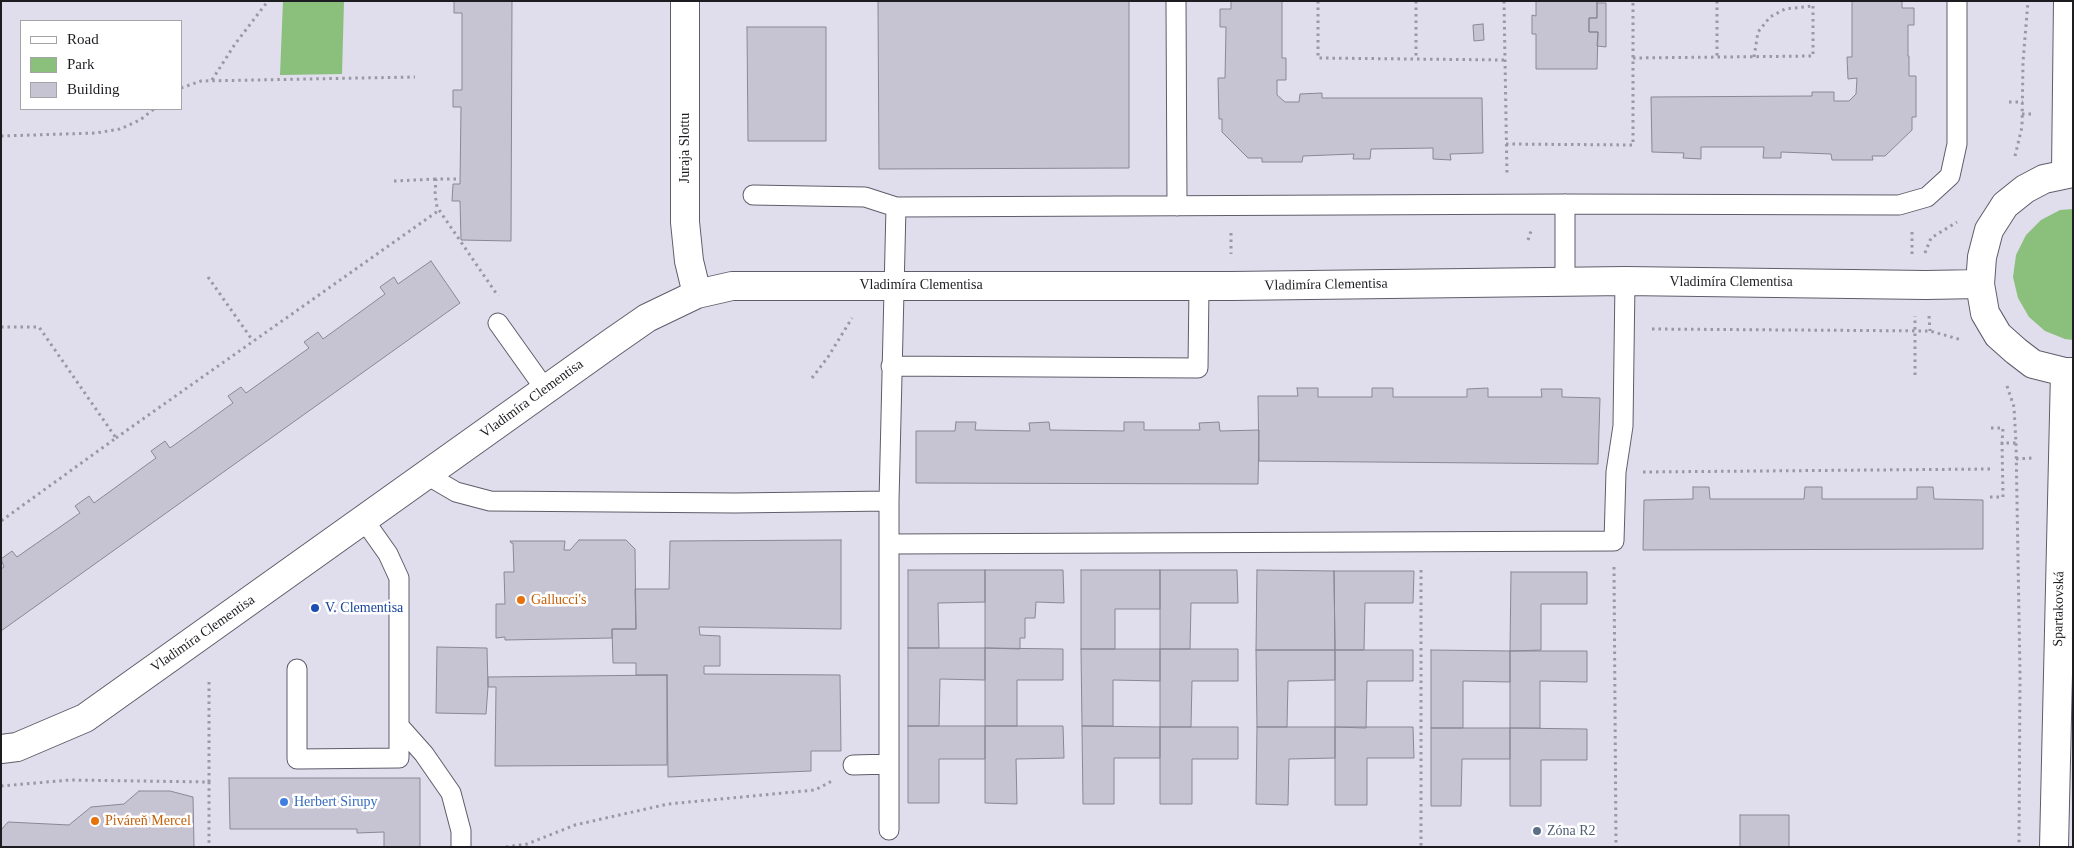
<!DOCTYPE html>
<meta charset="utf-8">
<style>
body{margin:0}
#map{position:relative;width:2074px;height:848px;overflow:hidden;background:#e0dded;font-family:"Times New Roman",serif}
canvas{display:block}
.frame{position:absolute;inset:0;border:2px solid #1d1c21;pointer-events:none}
.legend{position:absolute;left:20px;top:20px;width:162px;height:90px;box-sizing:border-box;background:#fff;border:1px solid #a5a4a6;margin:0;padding:6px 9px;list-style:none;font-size:15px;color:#1d1c21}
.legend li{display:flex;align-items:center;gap:10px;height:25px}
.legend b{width:25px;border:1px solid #a5a4a6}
</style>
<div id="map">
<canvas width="2074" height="848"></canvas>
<div class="frame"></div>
<ul class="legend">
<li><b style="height:6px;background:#fff"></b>Road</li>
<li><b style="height:14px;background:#8abf7c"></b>Park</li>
<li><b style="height:14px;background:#c6c3d3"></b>Building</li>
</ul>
</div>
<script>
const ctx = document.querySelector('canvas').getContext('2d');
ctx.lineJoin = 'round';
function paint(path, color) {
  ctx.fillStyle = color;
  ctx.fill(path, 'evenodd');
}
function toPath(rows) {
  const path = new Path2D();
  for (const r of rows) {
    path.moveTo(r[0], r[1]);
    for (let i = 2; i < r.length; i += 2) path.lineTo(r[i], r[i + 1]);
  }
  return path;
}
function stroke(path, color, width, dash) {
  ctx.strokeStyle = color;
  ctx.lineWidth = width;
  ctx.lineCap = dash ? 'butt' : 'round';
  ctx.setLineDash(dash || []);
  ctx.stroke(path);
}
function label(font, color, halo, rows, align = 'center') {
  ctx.font = font + ' "Times New Roman",serif';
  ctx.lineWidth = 5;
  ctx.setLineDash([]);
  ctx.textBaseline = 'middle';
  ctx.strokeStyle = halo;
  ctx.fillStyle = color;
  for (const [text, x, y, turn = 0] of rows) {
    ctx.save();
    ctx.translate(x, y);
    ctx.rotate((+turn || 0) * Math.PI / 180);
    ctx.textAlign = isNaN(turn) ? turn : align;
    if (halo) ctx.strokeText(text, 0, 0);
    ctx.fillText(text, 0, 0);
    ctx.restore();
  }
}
paint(toPath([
 [283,1,344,1,342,74,280,75],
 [2073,209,2073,340,2065,339,2045,331,2029,317,2018,298,2013,277,2016,255,2026,235,2041,220,2060,210]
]), '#8abf7c');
const building = toPath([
 [454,1,512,1,511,241,461,240,460,201,452,201,453,184,460,184,461,107,453,107,453,90,462,90,462,13,454,13,454,1],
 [878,1,1129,1,1129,168,879,169,878,1],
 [1231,1,1282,1,1282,58,1286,58,1286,80,1277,80,1277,95,1285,102,1299,102,1300,94,1322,93,1322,98,1482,98,1483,153,1450,154,1451,160,1433,159,1433,148,1371,149,1370,159,1353,159,1354,154,1303,156,1302,162,1262,162,1262,158,1248,158,1222,132,1222,119,1219,119,1218,78,1225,78,1226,27,1220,27,1220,9,1231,9,1231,1],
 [1536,1,1597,1,1597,18,1589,18,1589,32,1598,32,1597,69,1536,69,1536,34,1532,34,1532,15,1536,16,1536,1],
 [1852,1,1902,1,1902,8,1914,8,1914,25,1908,25,1908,56,1909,56,1909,76,1916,76,1916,117,1912,117,1912,130,1885,156,1872,156,1873,160,1832,160,1831,154,1781,152,1781,158,1763,158,1764,147,1701,147,1701,159,1683,158,1684,153,1652,152,1651,97,1812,96,1812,92,1834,92,1834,101,1849,101,1856,94,1857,78,1848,79,1847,57,1852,57,1852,1],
 [1597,3,1606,3,1606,47,1597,46,1598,32,1589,32,1589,18,1597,18,1597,3],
 [1483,24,1484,40,1474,41,1473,25,1483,24],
 [747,27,826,27,826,141,748,141,747,27],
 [431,261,460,303,1,631,1,569,4,567,1,559,12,551,17,557,80,513,75,506,89,496,94,503,156,458,151,451,165,441,170,448,233,403,228,396,241,387,246,393,309,348,304,342,318,332,323,339,385,294,380,287,394,277,398,284,431,261],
 [1297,388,1318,388,1318,397,1372,397,1372,388,1393,388,1393,397,1467,397,1467,389,1488,388,1488,397,1542,397,1541,389,1562,389,1562,397,1600,398,1598,464,1259,461,1258,396,1298,396,1297,388],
 [956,422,976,422,975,430,1030,431,1029,423,1049,422,1050,430,1124,431,1124,422,1144,422,1144,430,1200,430,1199,423,1219,422,1220,431,1259,430,1258,484,916,483,916,431,955,431,956,422],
 [1693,487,1709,487,1710,499,1804,499,1805,487,1822,487,1822,499,1917,499,1917,487,1933,487,1934,499,1983,500,1983,549,1643,550,1644,500,1693,499,1693,487],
 [579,540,626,540,635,549,636,629,612,629,612,638,505,640,505,637,496,638,496,604,505,604,504,572,514,572,513,543,511,543,510,541,565,541,564,550,570,550,579,540],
 [841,540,841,629,699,627,700,635,720,636,720,666,704,666,704,674,840,675,841,751,811,751,811,771,668,777,667,675,636,675,636,663,613,663,612,629,636,629,635,589,669,589,670,541,841,540],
 [908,570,985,570,985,602,938,603,939,648,908,648,908,570],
 [985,570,1063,570,1064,603,1036,602,1035,618,1025,618,1025,638,1020,638,1020,649,985,648,985,570],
 [1081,570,1160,570,1160,609,1115,609,1115,649,1081,649,1081,570],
 [1160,570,1237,570,1238,603,1191,603,1190,649,1160,649,1160,570],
 [1257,570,1334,571,1335,650,1256,650,1257,570],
 [1334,571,1414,571,1413,603,1365,603,1364,650,1335,650,1334,571],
 [1511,572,1587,572,1587,604,1541,604,1541,650,1510,651,1511,572],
 [437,647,487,648,488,687,486,714,436,713,437,647],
 [908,648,985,648,985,680,940,679,939,726,908,726,908,648],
 [985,648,1063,649,1063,680,1017,680,1017,726,985,726,985,648],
 [1081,649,1160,649,1160,681,1113,680,1113,726,1082,726,1081,649],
 [1160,649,1238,649,1238,681,1192,681,1191,727,1160,727,1160,649],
 [1256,650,1335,650,1335,680,1288,681,1287,727,1257,727,1256,650],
 [1335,650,1413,650,1413,681,1367,681,1366,728,1335,727,1335,650],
 [1431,650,1510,651,1510,682,1463,681,1463,728,1431,728,1431,650],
 [1510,651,1587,651,1587,682,1540,681,1540,728,1510,728,1510,651],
 [667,675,667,765,495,766,496,687,488,687,488,677,667,675],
 [908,726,985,726,985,759,939,759,939,803,908,803,908,726],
 [985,726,1063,726,1064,758,1016,759,1017,804,985,803,985,726],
 [1082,726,1160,727,1160,758,1114,758,1114,804,1083,804,1082,726],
 [1160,727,1238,727,1238,759,1192,759,1192,804,1160,804,1160,727],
 [1257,727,1335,727,1335,758,1289,759,1288,805,1256,804,1257,727],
 [1335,727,1413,727,1414,758,1367,758,1367,805,1335,805,1335,727],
 [1431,728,1510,728,1510,759,1462,759,1461,806,1431,806,1431,728],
 [1510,728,1587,729,1587,760,1541,760,1541,806,1510,806,1510,728],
 [229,778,420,778,420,847,384,847,384,832,357,833,357,829,230,829,229,778],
 [139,791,170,791,193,797,194,847,1,847,1,830,8,822,69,825,91,807,124,804,139,791],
 [1740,815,1789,815,1789,847,1740,847,1740,815]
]);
paint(building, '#c6c3d3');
stroke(building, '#8a8795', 1);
const lane = toPath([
 [1176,1,1177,206],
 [753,195,865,197,896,207,1565,204,1899,205,1927,197,1950,176,1957,144,1957,1],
 [1565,283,1565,204],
 [498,323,545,389],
 [891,366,1198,368,1199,286],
 [427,475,456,492,490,501,735,503,889,501],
 [890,544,1614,541,1616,472,1623,426,1625,281],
 [297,669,297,759,399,758,399,578,388,554,364,520],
 [400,727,424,754,451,793,461,831,461,847],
 [853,765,889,764],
 [889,830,889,501,896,207]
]);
const street = toPath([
 [685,1,685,222,689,261,697,294],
 [2066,173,2068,1],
 [2073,173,2044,179,2025,189,2005,205,1989,230,1982,257,1980,284,1985,313,1998,335,2016,351,2033,364,2065,372,2073,372],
 [1,749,17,747,85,718,611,343,647,318,697,294,732,286,1231,286,1625,281,1926,285,1980,284],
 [2054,847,2065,372]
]);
stroke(lane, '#605d6a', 21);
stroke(street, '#605d6a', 30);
stroke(toPath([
 [1318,1,1318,58,1505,60],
 [1416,1,1416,59],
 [1504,1,1507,176],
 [1717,1,1717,57],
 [1754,57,1758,32,1770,17,1785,9,1813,6],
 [1633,58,1813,56,1813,1],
 [212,80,235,44,268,1],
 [181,88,201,81,415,77],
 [2009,102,2023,102],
 [2022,114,2035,114],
 [1,136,96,133,120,129,140,120,154,109],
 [1506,144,1633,145,1633,1],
 [2015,156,2022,127,2023,62,2028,1],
 [456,179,436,179,435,194,437,207,498,296],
 [394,181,436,179],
 [1231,233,1231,254],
 [1528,240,1531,231],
 [1925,253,1931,238,1957,222],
 [1912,254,1912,230],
 [208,277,253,341],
 [1929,316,1930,331],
 [1,327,39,327,116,438,1,521],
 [1652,329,1930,331,1962,340],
 [1915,375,1915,316],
 [812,378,828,357,852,318],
 [2007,386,2014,407,2016,443,2020,674,2019,847],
 [1991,428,2003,428,2002,443],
 [116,438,438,211],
 [2016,459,2032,458],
 [1643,472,1990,469],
 [1990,497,2003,497,2002,443,2016,443],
 [1614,567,1616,847],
 [1421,570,1421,847],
 [209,782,209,682],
 [1,786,70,780,209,782,209,847],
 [506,847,527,844,575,825,668,804,815,790,832,781]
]), '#9a98a4', 3, [2.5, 4]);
stroke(lane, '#fff', 19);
stroke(street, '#fff', 28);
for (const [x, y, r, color] of [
 [521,600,5,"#e8710a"],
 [315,608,5,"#1a4fb4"],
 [284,802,5,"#3f7fe0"],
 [95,821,5,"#e8710a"],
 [1537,831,5,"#5c6f8a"]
]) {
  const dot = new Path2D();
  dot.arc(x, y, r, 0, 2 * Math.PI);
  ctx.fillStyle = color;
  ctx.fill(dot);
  stroke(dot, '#fff', 2);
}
label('14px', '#1d1c21', '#fff', [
 ["Juraja Slottu",685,148,-90],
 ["Vladimíra Clementisa",1731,282],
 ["Vladimíra Clementisa",921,285],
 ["Vladimíra Clementisa",1326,285,-1],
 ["Vladimíra Clementisa",532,399,-36],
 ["Spartakovská",2059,609,-89],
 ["Vladimíra Clementisa",203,634,-35]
]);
label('14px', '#c56008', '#fff', [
 ["Gallucci's",531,600],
 ["Piváreň Mercel",105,821]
], 'left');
label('14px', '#164399', '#fff', [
 ["V. Clementisa",325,608]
], 'left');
label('14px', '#366cbe', '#fff', [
 ["Herbert Sirupy",294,802]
], 'left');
label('14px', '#4e5e75', '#fff', [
 ["Zóna R2",1547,831]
], 'left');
</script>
